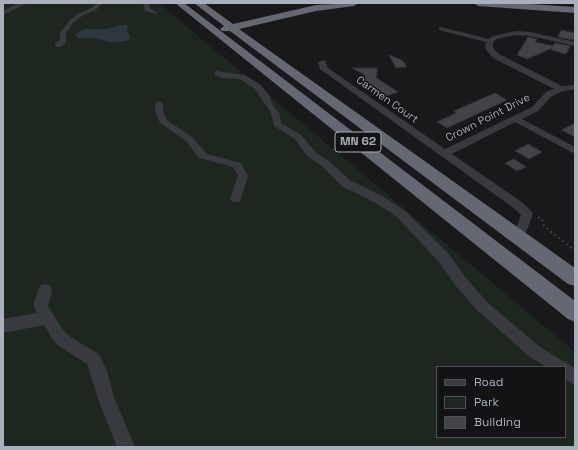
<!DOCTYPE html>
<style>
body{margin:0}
#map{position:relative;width:578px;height:450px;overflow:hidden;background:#19181b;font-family:"Space Grotesk",sans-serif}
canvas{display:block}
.frame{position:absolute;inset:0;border:4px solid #aaafbc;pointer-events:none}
.legend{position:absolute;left:436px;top:366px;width:130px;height:72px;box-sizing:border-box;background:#131316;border:1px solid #4f5158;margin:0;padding:5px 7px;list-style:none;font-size:12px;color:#aaafbc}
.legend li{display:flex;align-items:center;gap:8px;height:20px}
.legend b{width:20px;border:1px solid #4f5158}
</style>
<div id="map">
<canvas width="578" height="450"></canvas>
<div class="frame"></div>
<ul class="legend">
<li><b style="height:5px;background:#393a40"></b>Road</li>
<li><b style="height:11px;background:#1e271f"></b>Park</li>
<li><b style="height:11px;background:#424348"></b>Building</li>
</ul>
</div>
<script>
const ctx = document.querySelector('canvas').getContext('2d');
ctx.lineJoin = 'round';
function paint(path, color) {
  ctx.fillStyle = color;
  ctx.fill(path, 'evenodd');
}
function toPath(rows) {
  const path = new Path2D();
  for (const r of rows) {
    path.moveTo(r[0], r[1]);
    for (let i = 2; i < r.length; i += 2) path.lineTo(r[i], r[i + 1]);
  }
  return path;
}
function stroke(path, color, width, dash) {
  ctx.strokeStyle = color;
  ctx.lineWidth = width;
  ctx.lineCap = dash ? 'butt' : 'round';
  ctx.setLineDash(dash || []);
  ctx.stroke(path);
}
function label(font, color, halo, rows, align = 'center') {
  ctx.font = font + ' "Space Grotesk",sans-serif';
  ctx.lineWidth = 3;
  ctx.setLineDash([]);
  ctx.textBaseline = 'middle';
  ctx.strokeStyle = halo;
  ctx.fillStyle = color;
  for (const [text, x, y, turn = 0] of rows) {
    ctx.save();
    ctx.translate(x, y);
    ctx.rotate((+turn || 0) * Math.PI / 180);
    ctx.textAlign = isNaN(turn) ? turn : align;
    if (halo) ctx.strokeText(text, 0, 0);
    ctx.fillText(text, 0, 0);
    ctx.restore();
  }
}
paint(toPath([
 [3,3,159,3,575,352,575,447,3,447],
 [437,367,565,367,565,437,437,437]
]), '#1e271f');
paint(toPath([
 [120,25,128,25,127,32,130,36,129,40,119,42,108,42,95,38,78,38,75,34,84,29,106,29]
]), '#2d3740');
const building = toPath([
 [561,30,575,33,573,40,558,37,561,30],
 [528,37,537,39,535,42,553,46,555,43,570,46,566,54,551,50,552,48,527,59,517,55,528,37],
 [389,55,402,60,407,67,396,68,389,55],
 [352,68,377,68,377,76,375,77,398,92,387,96,358,78,365,75,352,68],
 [495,93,507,100,447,128,437,122,456,113,454,111,495,93],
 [575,123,575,137,562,130,575,123],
 [528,144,542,152,529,159,515,151,528,144],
 [514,159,526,167,517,171,505,163,514,159]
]);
paint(building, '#424348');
stroke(building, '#323237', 1);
stroke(toPath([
 [538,217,542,219,544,226,575,251]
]), '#3f4147', 2, [2, 3]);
paint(toPath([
 [19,3,27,3,3,15,3,11,19,3],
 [96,3,102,3,97,9,82,16,73,23,66,33,66,42,61,47,55,47,55,43,60,40,60,33,69,21,78,14,93,7,96,3],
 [143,3,149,3,150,9,157,12,157,14,145,11,143,3],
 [441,27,489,39,493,36,516,31,530,32,575,42,575,46,530,36,516,35,497,39,493,42,493,48,499,54,562,86,575,85,575,89,563,91,552,96,538,111,522,119,575,147,575,154,515,122,452,154,523,203,531,211,533,214,523,240,515,240,513,237,521,215,515,209,320,69,318,62,325,60,328,68,445,149,532,107,546,92,554,89,493,58,485,48,486,42,439,30,439,28,441,27],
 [215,71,245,75,261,85,269,95,273,105,279,113,281,123,301,135,315,152,330,162,351,181,382,196,404,210,449,254,466,278,488,303,540,347,575,368,575,385,565,379,565,367,546,367,530,357,478,311,456,286,439,262,396,216,374,202,343,187,322,166,307,156,295,139,274,126,271,113,255,89,240,79,221,78,215,75,215,71],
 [159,101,163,104,163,111,167,120,192,137,207,154,241,163,248,176,240,202,232,202,230,199,238,176,233,167,199,158,186,141,160,123,155,111,155,104,159,101],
 [45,284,50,286,52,290,48,306,63,330,72,338,99,354,107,371,115,400,135,447,117,447,99,401,87,364,62,348,53,340,44,325,3,333,3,319,37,313,34,307,34,302,40,286,45,284]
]), '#393a40');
paint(toPath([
 [175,3,184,3,575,301,575,322,568,319,175,3],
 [194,3,204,3,233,24,316,5,358,3,354,6,316,11,239,29,575,268,575,286,568,284,230,31,222,31,220,29,224,26,194,3],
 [474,3,514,3,575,7,575,13,478,6,474,3]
]), '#656872');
label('11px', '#aaafbc', '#131316', [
 ["Carmen Court",387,100,35],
 ["Crown Point Drive",488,118,-27]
]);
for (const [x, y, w] of [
 [358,142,46]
]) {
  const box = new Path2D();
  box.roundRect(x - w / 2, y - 10, w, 20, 3);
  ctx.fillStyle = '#131316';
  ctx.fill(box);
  stroke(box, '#aaafbc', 1);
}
label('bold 12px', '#aaafbc', null, [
 ["MN 62",358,142]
]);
</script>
